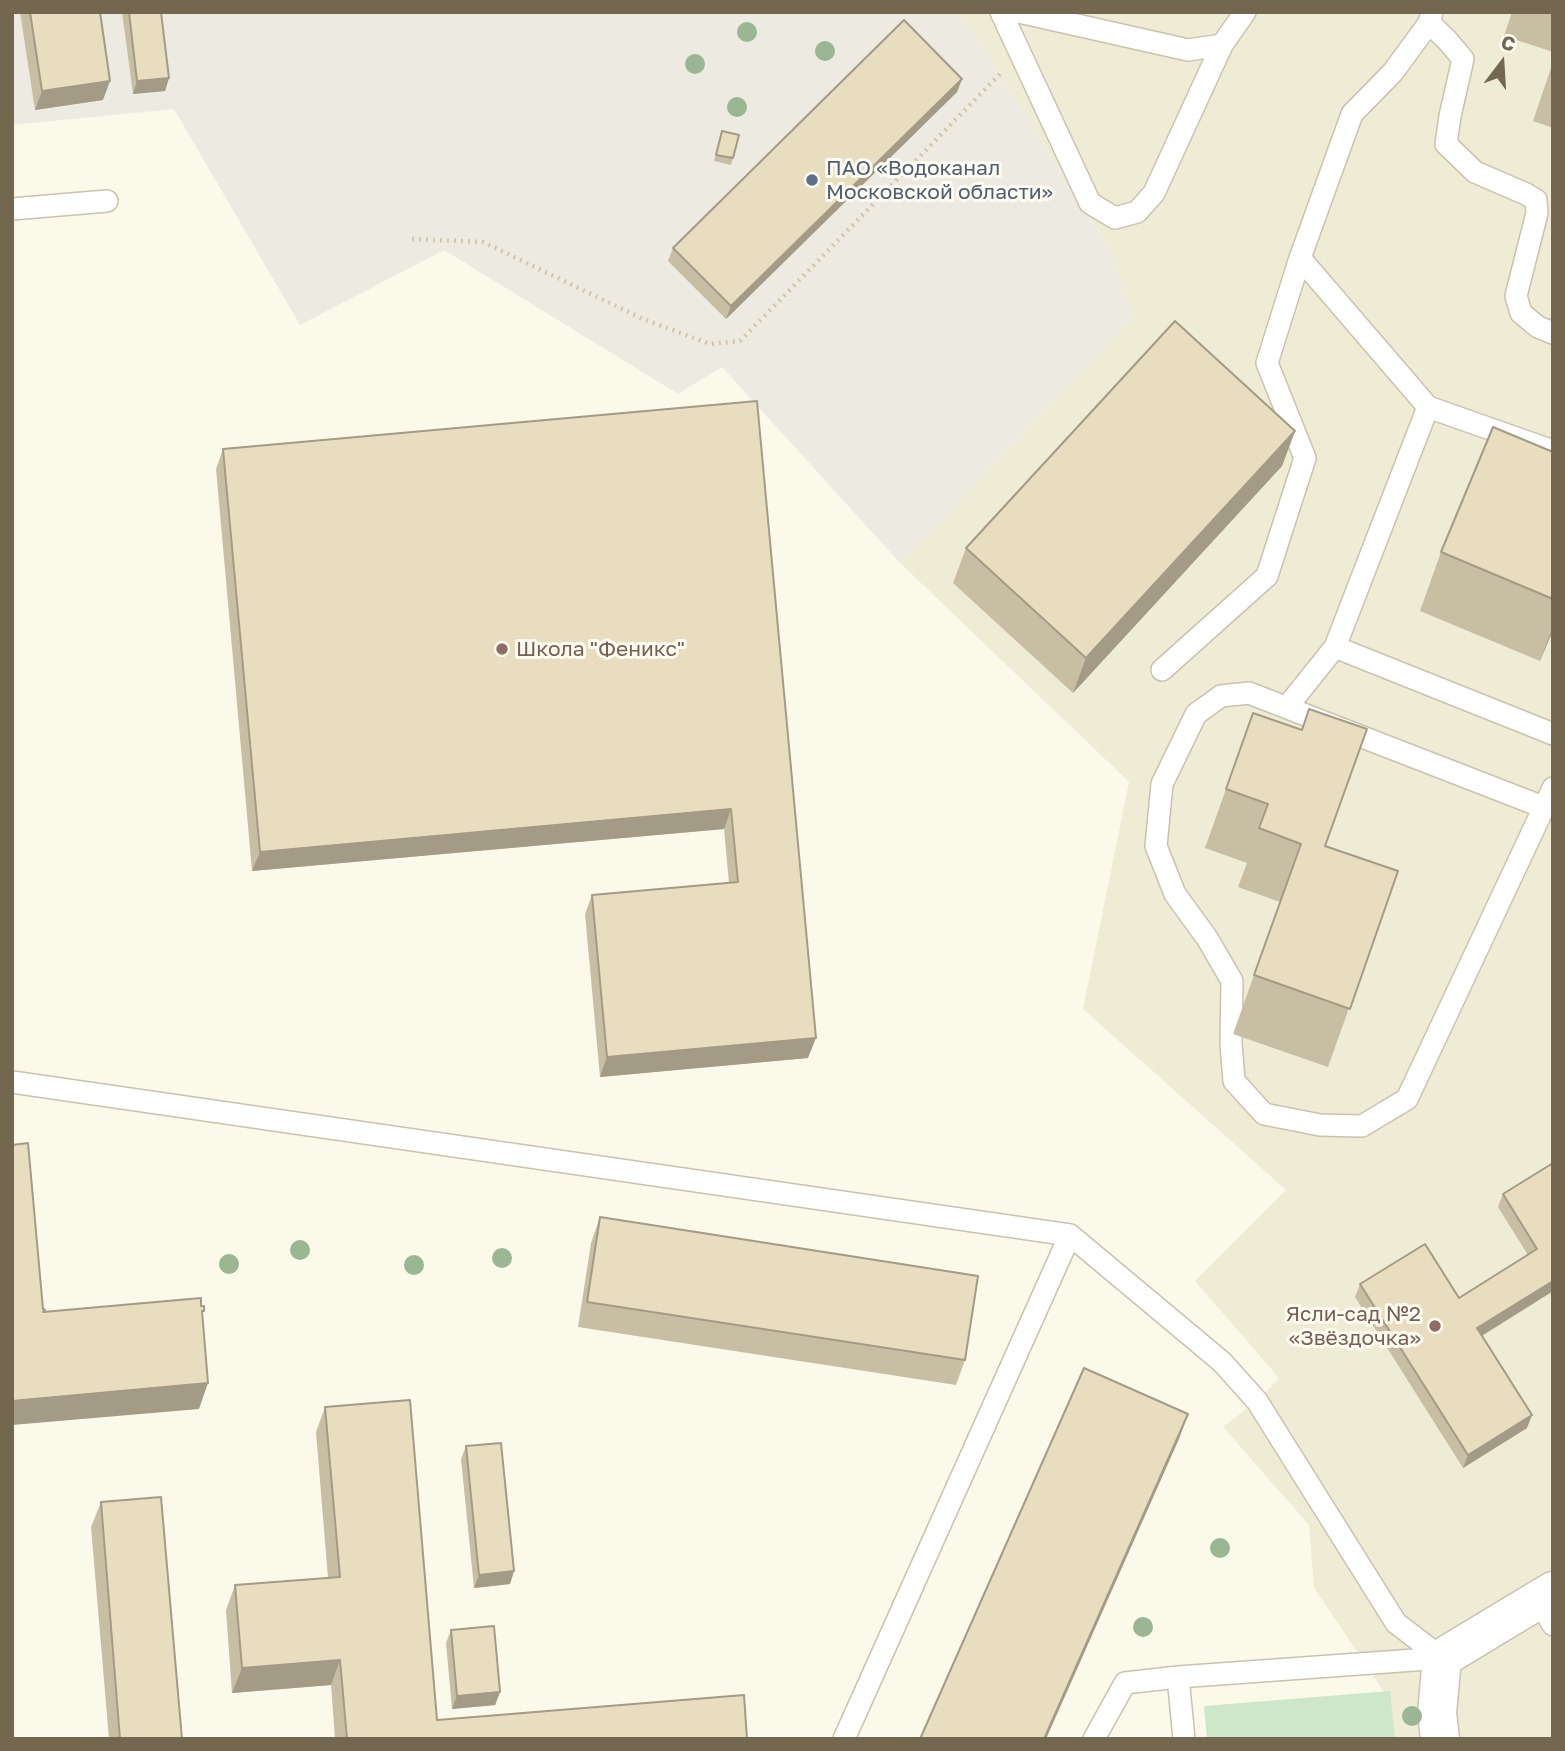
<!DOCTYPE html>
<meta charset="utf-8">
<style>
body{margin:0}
#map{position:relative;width:1565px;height:1751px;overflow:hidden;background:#fbfaea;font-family:"Golos Text",sans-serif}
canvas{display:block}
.frame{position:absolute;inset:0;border:14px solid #74674f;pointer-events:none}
.north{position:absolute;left:1467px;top:28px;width:70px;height:70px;-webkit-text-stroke:5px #fefcf0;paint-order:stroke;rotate:17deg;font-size:19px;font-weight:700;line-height:28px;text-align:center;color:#74674f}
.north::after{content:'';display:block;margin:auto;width:24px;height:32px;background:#74674f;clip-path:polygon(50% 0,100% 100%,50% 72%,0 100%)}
</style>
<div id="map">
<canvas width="1565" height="1751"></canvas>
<div class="frame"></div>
<div class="north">С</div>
</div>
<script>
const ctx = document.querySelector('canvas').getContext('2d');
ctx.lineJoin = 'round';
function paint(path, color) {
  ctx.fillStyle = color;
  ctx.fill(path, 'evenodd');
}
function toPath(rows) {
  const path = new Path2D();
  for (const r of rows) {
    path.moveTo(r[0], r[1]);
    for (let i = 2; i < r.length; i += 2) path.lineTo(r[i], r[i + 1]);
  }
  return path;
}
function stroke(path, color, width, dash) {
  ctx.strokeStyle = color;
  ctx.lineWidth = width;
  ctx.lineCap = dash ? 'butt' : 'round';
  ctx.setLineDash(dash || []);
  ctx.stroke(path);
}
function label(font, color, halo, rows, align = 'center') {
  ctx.font = font + ' "Golos Text",sans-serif';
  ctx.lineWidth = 6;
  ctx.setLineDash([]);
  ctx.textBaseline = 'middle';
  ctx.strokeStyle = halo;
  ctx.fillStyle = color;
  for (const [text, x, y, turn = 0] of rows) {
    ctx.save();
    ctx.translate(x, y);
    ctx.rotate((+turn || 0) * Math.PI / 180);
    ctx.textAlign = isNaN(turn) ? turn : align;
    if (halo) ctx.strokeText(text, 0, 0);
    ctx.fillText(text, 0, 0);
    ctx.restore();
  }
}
paint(toPath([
 [956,12,1553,12,1553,1739,1389,1739,1383,1690,1314,1588,1309,1525,1223,1427,1257,1401,1279,1378,1195,1281,1286,1190,1083,1009,1129,782,900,563,1133,317,1111,251,970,28]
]), '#efecd6');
paint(toPath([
 [12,12,956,12,970,28,1111,251,1133,317,900,563,722,367,678,394,444,250,300,325,174,109,12,125]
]), '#edeae2');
paint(toPath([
 [1390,1691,1395,1739,1352,1739,1352,1737,1334,1739,1207,1739,1204,1706]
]), '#cce8c9');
const lane = toPath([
 [1001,12,1090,203,1115,218,1137,212,1154,193,1222,45],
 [1019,12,1188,50,1222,45,1245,12],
 [1432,12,1429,23,1447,40,1463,59,1450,116,1446,144,1475,172,1526,194,1536,200,1537,213,1516,296,1521,313,1538,327,1553,333],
 [12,209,107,201],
 [1428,407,1553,451],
 [1335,647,1553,734],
 [1162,670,1267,576,1305,458,1267,363,1300,258],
 [1287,707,1335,647,1428,407,1300,258,1352,114,1393,72,1429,23],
 [1543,807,1249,693,1221,696,1196,714,1162,784,1156,846,1175,894,1207,938,1232,981,1231,1044,1234,1081,1264,1114,1320,1125,1362,1126,1407,1099,1553,788],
 [12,1082,1070,1235,1222,1362,1257,1401,1396,1623,1442,1658],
 [1539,1600,1553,1625],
 [1178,1677,1184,1739],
 [844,1739,1070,1235],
 [1094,1739,1125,1683,1178,1677,1442,1658]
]);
const street = toPath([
 [1440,1739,1437,1713,1442,1658,1553,1591]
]);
stroke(lane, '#cac2ad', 24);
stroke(street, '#cac2ad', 41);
stroke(toPath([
 [412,239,483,242,643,319,710,344,740,341,1000,74]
]), '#d4c6a6', 4.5, [2, 5]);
stroke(lane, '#fff', 21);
stroke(street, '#fff', 38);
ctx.fillStyle = '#9ab693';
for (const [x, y] of [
 [747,32],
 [825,51],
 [695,64],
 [737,107],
 [300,1250],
 [502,1258],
 [229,1264],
 [414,1265],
 [1220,1548],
 [1143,1627],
 [1412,1716]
]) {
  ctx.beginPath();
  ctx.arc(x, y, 10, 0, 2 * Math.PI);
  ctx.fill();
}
paint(toPath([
 [20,12,100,12,103,100,35,110],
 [122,12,161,12,169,78,165,91,133,94],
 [1512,12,1553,12,1553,52,1504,36],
 [1553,62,1553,128,1533,121],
 [962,79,957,92,726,319,668,261,673,248],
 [722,131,733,158,731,165,714,161],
 [757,401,808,1058,600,1077,585,914,592,895,729,883,724,829,252,871,216,469,223,449],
 [1295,431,1282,466,1073,693,953,583,966,548],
 [1553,452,1553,630,1540,661,1420,611,1441,552],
 [1253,713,1325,846,1398,871,1328,1067,1233,1034,1280,902,1238,887,1247,863,1205,848],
 [1553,1163,1553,1297,1550,1293,1482,1336,1527,1428,1463,1468,1355,1297,1360,1284,1459,1298,1528,1255,1498,1207,1503,1194],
 [600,1217,965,1360,956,1385,578,1327,591,1243],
 [325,1407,437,1720,747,1739,335,1739,331,1685,232,1693,226,1610,235,1585,328,1578,316,1432],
 [466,1446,514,1571,510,1584,474,1588,461,1459],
 [101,1502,182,1739,109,1739,91,1527],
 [451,1630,500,1692,495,1705,452,1709,446,1643]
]), '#c8bea4');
paint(toPath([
 [169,78,165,91,133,94,137,81],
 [962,79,957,92,726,319,731,306],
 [110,81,103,100,35,110,42,91],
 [1295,431,1282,466,1073,693,1086,658],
 [1553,626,1553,630,1540,661],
 [731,809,724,829,252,871,260,852],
 [816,1038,808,1058,600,1077,607,1057],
 [1553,1281,1553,1286,1550,1293,1473,1341,1477,1328],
 [208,1383,199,1409,12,1425,12,1401],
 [1188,1414,1179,1439,1046,1739,1044,1739],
 [1532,1415,1527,1428,1463,1468,1468,1455],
 [514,1571,510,1584,474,1588,479,1575],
 [340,1660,331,1685,232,1693,242,1668],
 [500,1692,495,1705,452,1709,457,1696]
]), '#a39b86');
const building = toPath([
 [30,12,100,12,110,81,42,91,30,12],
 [129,12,161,12,169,78,137,81,129,12],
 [904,20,962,79,731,306,673,248,904,20],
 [722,131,739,135,733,158,716,155,722,131],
 [1175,321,1295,431,1086,658,966,548,1175,321],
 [757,401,816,1038,607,1057,592,895,738,882,731,809,260,852,223,449,757,401],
 [1493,427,1553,452,1553,599,1441,552,1493,427],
 [1309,709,1367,729,1325,846,1398,871,1350,1009,1254,975,1301,844,1259,828,1268,804,1226,789,1253,713,1302,730,1309,709],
 [28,1143,43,1309,45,1310,43,1312,201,1298,201,1306,204,1306,204,1311,202,1311,208,1383,12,1401,12,1145,28,1143],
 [1553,1163,1553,1281,1477,1328,1532,1415,1468,1455,1360,1284,1425,1244,1459,1298,1537,1249,1503,1194,1553,1163],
 [600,1217,978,1276,965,1360,587,1302,600,1217],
 [1084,1368,1188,1414,1044,1739,920,1739,1084,1368],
 [410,1400,437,1720,744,1695,747,1739,347,1739,340,1660,242,1668,235,1585,340,1577,325,1407,410,1400],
 [501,1443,514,1571,479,1575,466,1446,501,1443],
 [161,1497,182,1739,120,1739,101,1502,161,1497],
 [494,1626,500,1692,457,1696,451,1630,494,1626]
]);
paint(building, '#e9ddbf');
stroke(building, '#a39b86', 2);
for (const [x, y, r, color] of [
 [812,180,7,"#5c6f8a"],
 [502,649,7,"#8d6e63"],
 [1435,1326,7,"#8d6e63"]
]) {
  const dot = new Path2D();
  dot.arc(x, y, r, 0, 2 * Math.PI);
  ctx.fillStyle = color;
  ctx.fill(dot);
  stroke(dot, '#fefcf0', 2.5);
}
label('21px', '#4e5e75', '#fefcf0', [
 ["ПАО «Водоканал",826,168],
 ["Московской области»",826,192]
], 'left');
label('21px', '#785e54', '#fefcf0', [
 ["Школа \"Феникс\"",516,649],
 ["Ясли-сад №2",1421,1314,"right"],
 ["«Звёздочка»",1421,1338,"right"]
], 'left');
</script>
